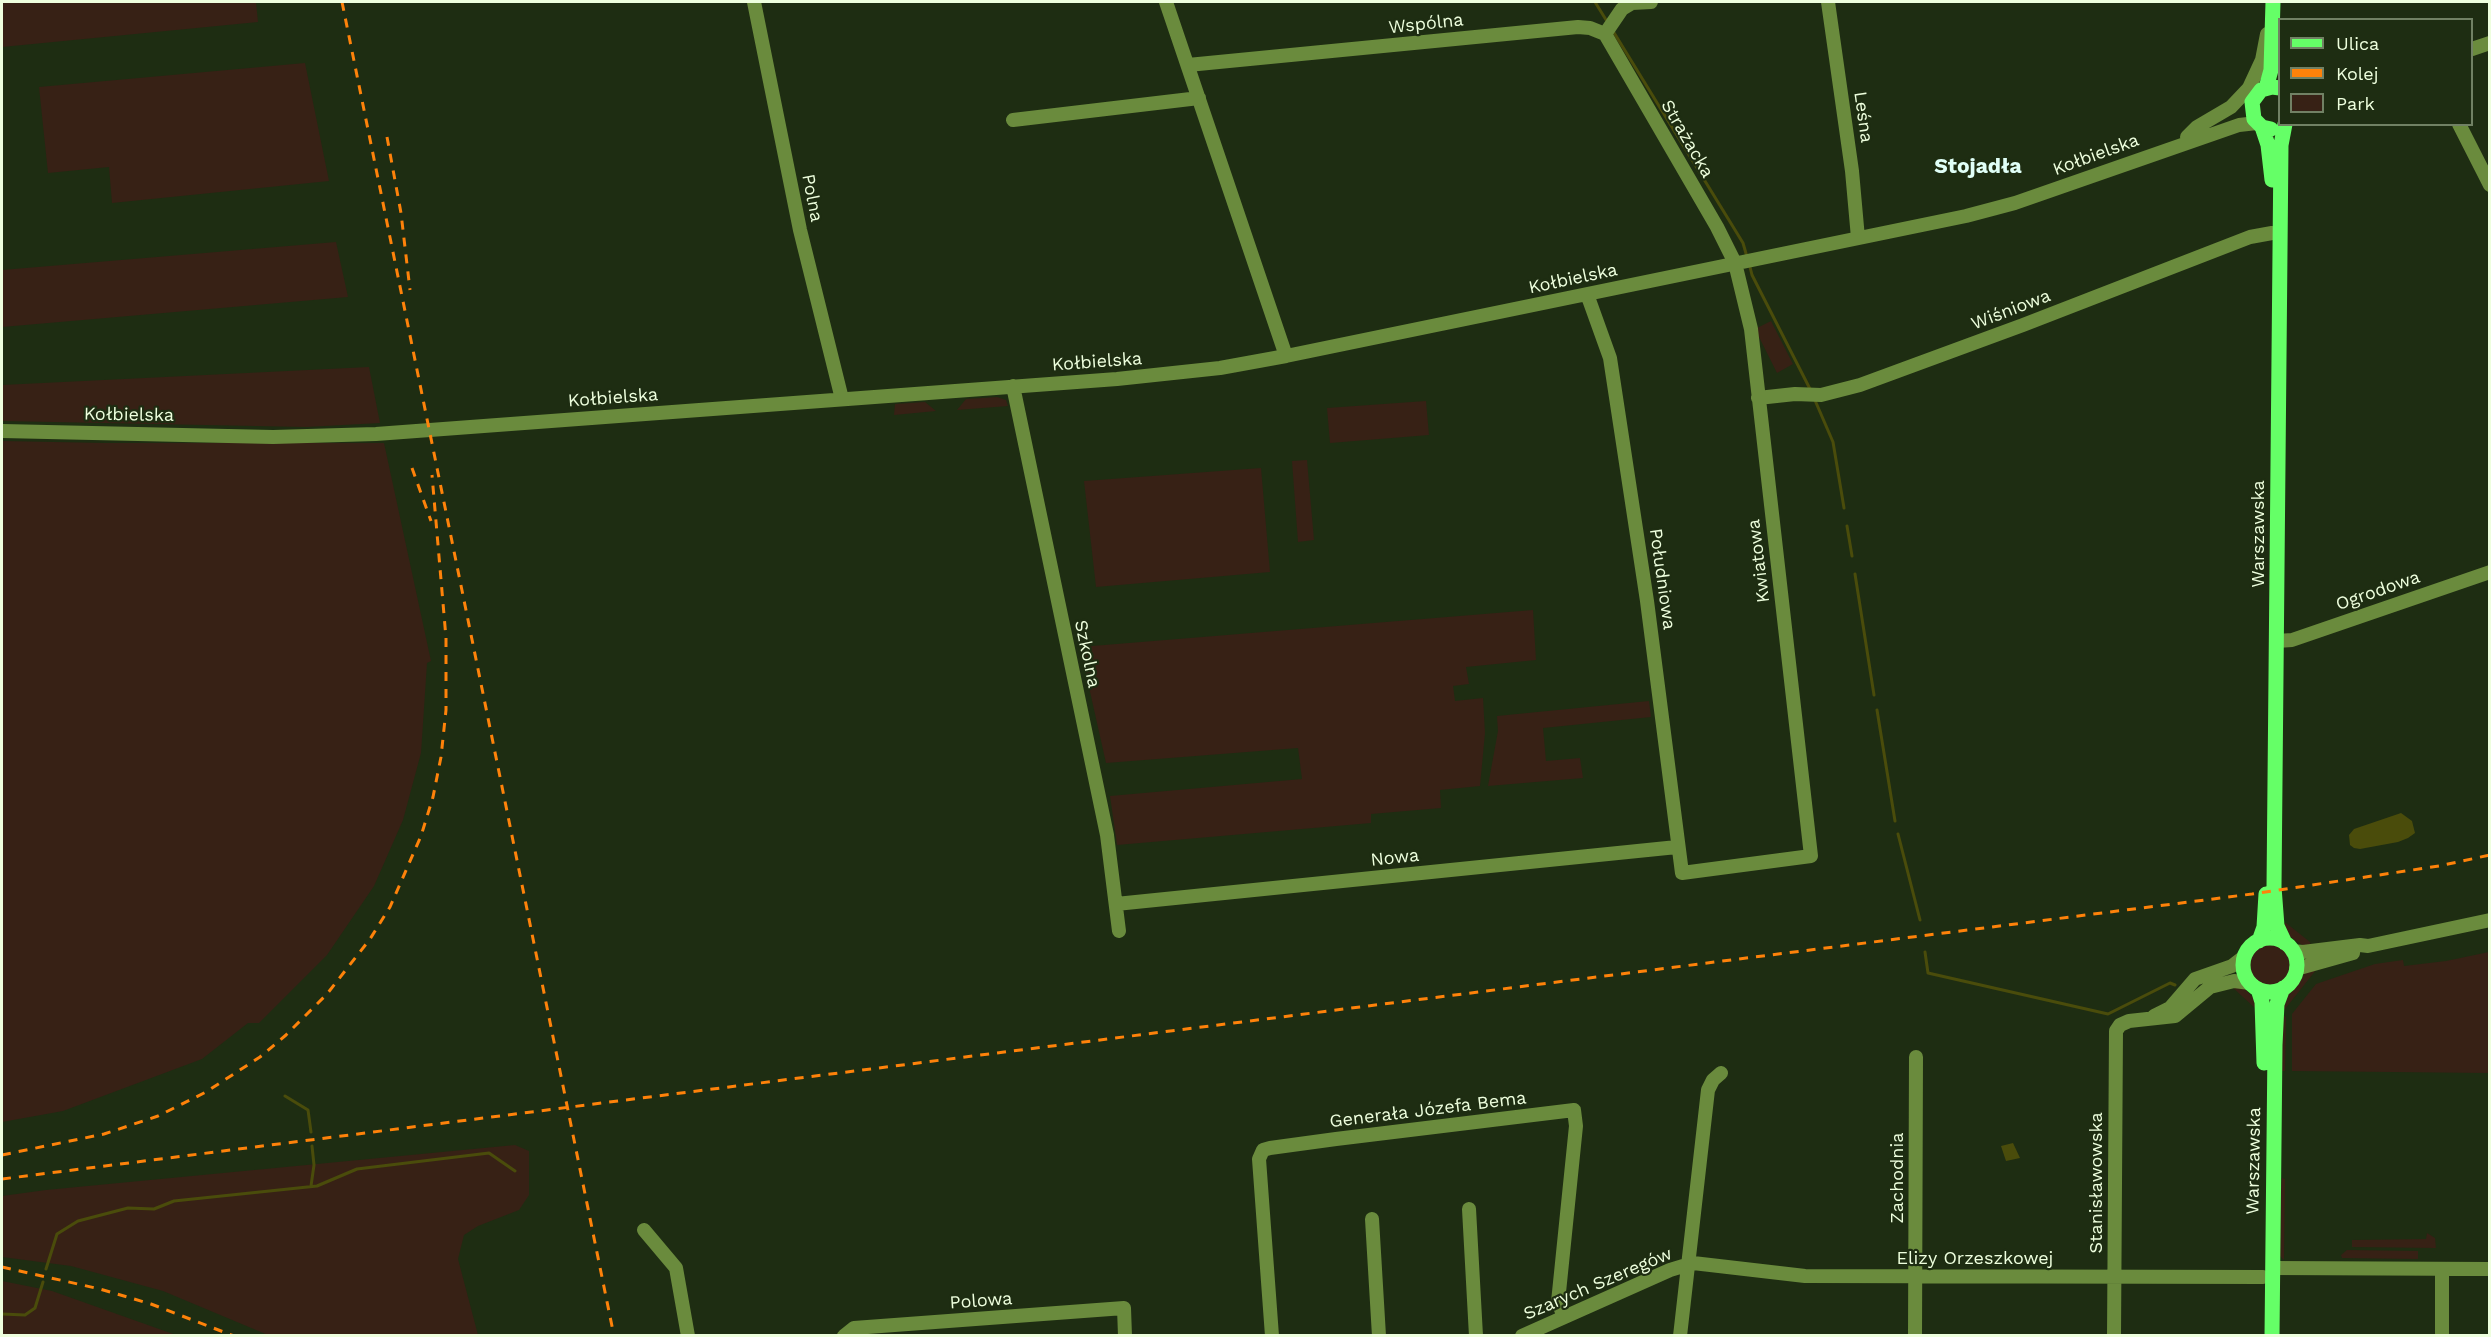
<!DOCTYPE html>
<meta charset="utf-8">
<style>
body{margin:0}
#map{position:relative;width:2491px;height:1337px;overflow:hidden;background:#1e2d12;font-family:"Work Sans",sans-serif}
canvas{display:block}
.frame{position:absolute;inset:0;border:3px solid #eeffde;pointer-events:none}
.legend{position:absolute;left:2278px;top:18px;width:195px;height:108px;box-sizing:border-box;background:#1e2d12;border:2px solid #718164;margin:0;padding:8px 10px;list-style:none;font-size:18px;color:#eeffde}
.legend li{display:flex;align-items:center;gap:12px;height:30px}
.legend b{width:30px;border:2px solid #718164}
</style>
<div id="map">
<canvas width="2491" height="1337"></canvas>
<div class="frame"></div>
<ul class="legend">
<li><b style="height:8px;background:#65ff67"></b>Ulica</li>
<li><b style="height:8px;background:#fe820a"></b>Kolej</li>
<li><b style="height:16px;background:#372115"></b>Park</li>
</ul>
</div>
<script>
const ctx = document.querySelector('canvas').getContext('2d');
ctx.lineJoin = 'round';
function paint(path, color) {
  ctx.fillStyle = color;
  ctx.fill(path, 'evenodd');
}
function toPath(rows) {
  const path = new Path2D();
  for (const r of rows) {
    if (r.length === 3) {
      path.moveTo(r[0] + r[2], r[1]);
      path.arc(r[0], r[1], r[2], 0, 2 * Math.PI);
      continue;
    }
    path.moveTo(r[0], r[1]);
    for (let i = 2; i < r.length; i += 2) path.lineTo(r[i], r[i + 1]);
  }
  return path;
}
function stroke(path, color, width, dash) {
  ctx.strokeStyle = color;
  ctx.lineWidth = width;
  ctx.lineCap = dash ? 'butt' : 'round';
  ctx.setLineDash(dash || []);
  ctx.stroke(path);
}
function label(font, color, halo, rows, align = 'center') {
  ctx.font = font + ' "Work Sans",sans-serif';
  ctx.lineWidth = 4.5;
  ctx.setLineDash([]);
  ctx.textBaseline = 'middle';
  ctx.strokeStyle = halo;
  ctx.fillStyle = color;
  for (const [text, x, y, turn = 0] of rows) {
    ctx.save();
    ctx.translate(x, y);
    ctx.rotate((+turn || 0) * Math.PI / 180);
    ctx.textAlign = isNaN(turn) ? turn : align;
    if (halo) ctx.strokeText(text, 0, 0);
    ctx.fillText(text, 0, 0);
    ctx.restore();
  }
}
paint(toPath([
 [2,2,262,2,256,2,258,22,2,47],
 [305,63,329,181,112,203,109,167,48,173,39,87],
 [336,242,348,297,2,327,2,270],
 [1771,321,1793,364,1777,373,1755,329],
 [369,367,380,423,306,427,2,421,2,385],
 [997,397,1006,400,1008,406,957,410,966,399],
 [1426,401,1429,435,1330,443,1327,408],
 [925,402,936,411,894,415,895,404],
 [2,441,105,443,384,443,431,661,427,663,421,753,403,820,374,886,327,955,259,1023,248,1023,202,1059,63,1111,2,1122],
 [1307,460,1314,540,1298,542,1292,461],
 [1261,468,1270,572,1096,587,1084,481],
 [1533,610,1536,660,1466,667,1469,684,1453,686,1455,701,1483,698,1485,733,1480,786,1440,790,1441,808,1371,814,1371,823,1117,845,1110,796,1302,779,1298,748,1106,763,1080,647],
 [1649,701,1651,717,1543,728,1546,761,1580,758,1583,778,1488,786,1498,731,1497,716],
 [2281,923,2286,923,2310,942,2311,947,2304,946,2290,937],
 [2270,965,21],
 [2489,952,2489,1073,2292,1071,2292,1014,2316,984,2375,964,2403,960,2404,966,2446,961],
 [2316,970,2285,1009,2281,1008,2286,996,2305,973],
 [2231,986,2240,987,2247,991,2256,1001,2257,1008,2255,1008],
 [2281,1014,2286,1017,2285,1071,2280,1071],
 [515,1145,529,1151,529,1195,519,1210,478,1226,464,1235,458,1259,478,1335,268,1335,163,1291,71,1266,2,1257,2,1196,46,1190],
 [2282,1178,2285,1179,2284,1260,2280,1256,2278,1214],
 [2427,1233,2435,1238,2436,1248,2352,1247,2352,1240,2426,1239],
 [2347,1250,2418,1251,2418,1259,2342,1258,2341,1255],
 [2,1281,52,1291,176,1335,2,1335]
]), '#372115');
paint(toPath([
 [2401,813,2412,821,2415,833,2408,838,2398,842,2360,849,2354,848,2350,845,2349,835,2354,829],
 [2013,1143,2020,1158,2006,1161,2001,1146]
]), '#4a4c0b');
stroke(toPath([
 [1595,2,1608,23],
 [1613,31,1743,243,1747,257],
 [1749,263,1752,275,1810,389],
 [1814,398,1833,442,1844,508],
 [1847,526,1852,556],
 [1855,574,1874,695],
 [1877,710,1895,821],
 [1898,834,1920,920],
 [1925,952,1928,973,2108,1014,2170,983,2175,985],
 [285,1096,308,1110,311,1132],
 [311,1186,314,1165,312,1146],
 [46,1269,57,1234,78,1221,128,1208,154,1209,174,1201,317,1186,357,1169,489,1153,515,1171],
 [2,1314,25,1315,35,1308,43,1282]
]), '#4a4c0b', 3);
stroke(toPath([
 [754,2,800,230,842,399],
 [1166,2,1286,356],
 [1828,2,1852,171,1858,238],
 [1605,34,1622,9,1632,3,1651,2],
 [2472,49,2490,43],
 [1188,65,1578,27,1590,28,1605,34],
 [1013,120,1199,98],
 [2459,124,2490,185],
 [2187,137,2197,127,2231,107,2249,88,2262,60,2267,34],
 [1587,294,1610,358,1647,601,1682,873,1811,856,1751,329,1735,263,1717,227,1605,34],
 [1013,386,1107,835,1119,931],
 [1758,398,1795,394,1821,395,1860,385,2023,325,2250,237,2272,233],
 [2,431,273,437,376,434,1117,379,1220,368,1286,356,1966,216,2015,203,2239,125,2257,123],
 [2277,641,2292,640,2490,572],
 [1116,904,1677,847],
 [2292,951,2303,952,2360,945,2368,946,2490,920],
 [2296,969,2353,953],
 [2154,1016,2170,1008,2195,979,2232,966,2245,956],
 [1469,1209,1476,1336],
 [1372,1219,1379,1336],
 [644,1230,676,1268,688,1336],
 [2273,1268,2490,1269],
 [844,1336,854,1328,1124,1308,1125,1336],
 [1272,1336,1259,1159,1263,1150,1270,1148,1336,1139,1574,1110,1576,1126,1558,1302,1564,1317],
 [1522,1336,1670,1270,1693,1263,1805,1276,2263,1277],
 [1680,1336,1708,1090,1713,1080,1721,1073],
 [1915,1336,1916,1057],
 [2114,1336,2116,1031,2120,1025,2129,1021,2175,1016,2210,987,2234,981,2250,983],
 [2442,1336,2442,1269]
]), '#6a8b3d', 14);
stroke(toPath([
 [2266,88,2271,70,2273,2],
 [2262,127,2268,145,2272,180],
 [2271,129,2262,127,2254,119,2252,102,2261,90,2272,87,2280,88],
 [2270,965,27],
 [2259,941,2264,927,2266,894],
 [2285,943,2277,926,2274,887,2281,145,2285,124],
 [2258,989,2262,1002,2264,1063],
 [2272,1336,2275,1045,2277,1004,2283,988]
]), '#65ff67', 15);
stroke(toPath([
 [342,2,614,1336],
 [387,137,401,213,410,290],
 [412,468,431,521],
 [2,1155,104,1134,158,1116,206,1092,260,1057,286,1035,327,994,370,939,390,907,421,836,433,797,441,757,446,710,446,638,432,475],
 [2,1179,2252,894,2439,866,2490,855],
 [2,1267,100,1289,151,1304,234,1336]
]), '#fe820a', 3, [9, 8]);
label('18px', '#eeffde', '#1e2d12', [
 ["Wspólna",1426,24,-6],
 ["Leśna",1863,117,82],
 ["Strażacka",1687,139,60],
 ["Kołbielska",2096,155,-20],
 ["Polna",812,198,79],
 ["Kołbielska",1573,279,-12],
 ["Wiśniowa",2011,310,-21],
 ["Kołbielska",1097,362,-4],
 ["Kołbielska",613,398,-4],
 ["Kołbielska",129,415,1],
 ["Warszawska",2259,534,-90],
 ["Kwiatowa",1759,561,-97],
 ["Południowa",1662,579,82],
 ["Ogrodowa",2378,591,-19],
 ["Szkolna",1087,654,78],
 ["Nowa",1395,858,-6],
 ["Generała Józefa Bema",1428,1110,-7],
 ["Warszawska",2254,1161,-89],
 ["Zachodnia",1898,1178,-90],
 ["Stanisławowska",2097,1183,-90],
 ["Elizy Orzeszkowej",1975,1259],
 ["Szarych Szeregów",1598,1284,-23],
 ["Polowa",981,1301,-4]
]);
label('bold 21px', '#e0fff7', '#1e2d12', [
 ["Stojadła",1978,167]
]);
</script>
